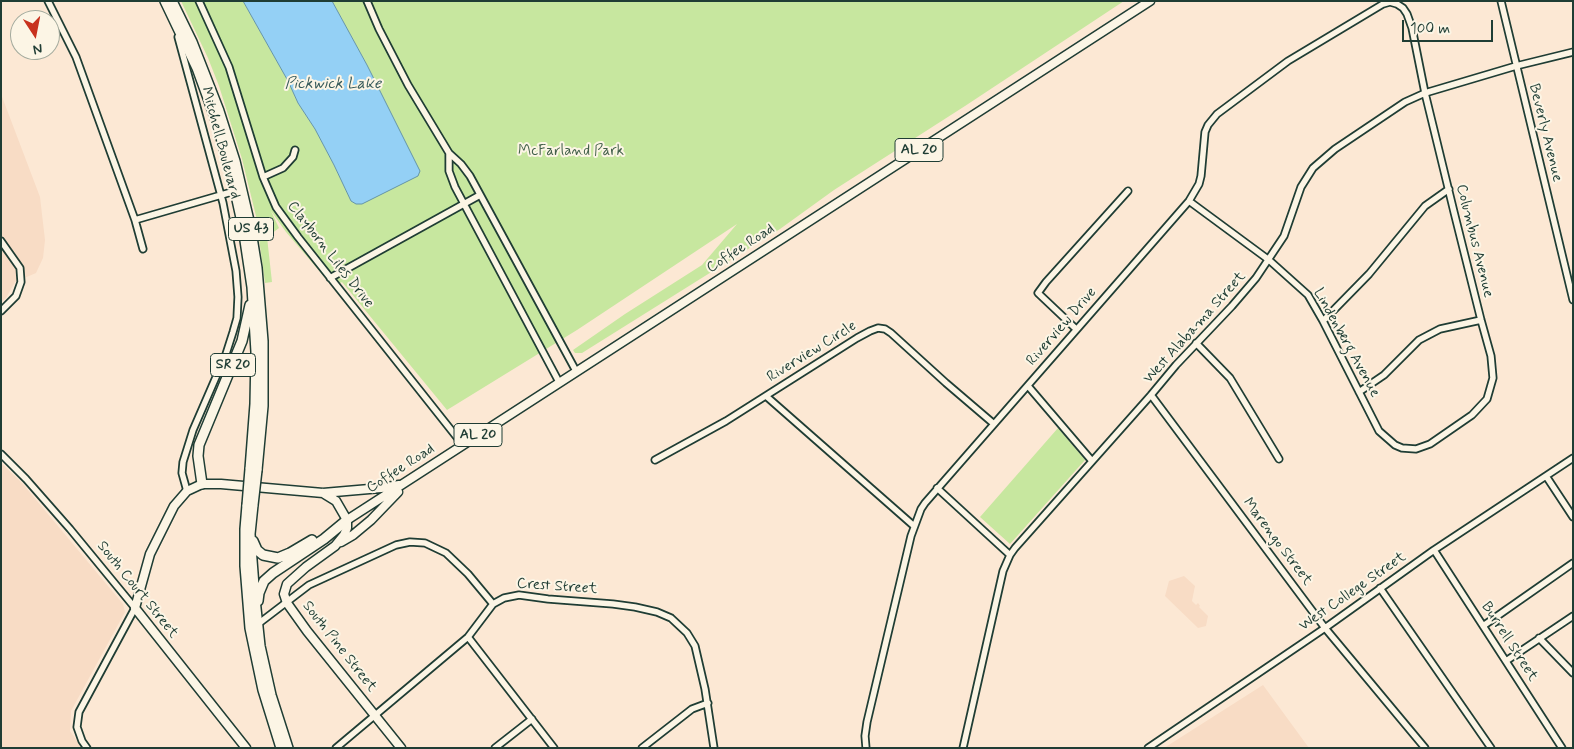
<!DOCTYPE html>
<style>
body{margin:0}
#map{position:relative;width:1574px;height:749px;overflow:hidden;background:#fce8d4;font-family:Mynerve,sans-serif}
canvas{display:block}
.frame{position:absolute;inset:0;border:2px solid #1f3d34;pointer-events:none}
.north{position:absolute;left:10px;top:10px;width:50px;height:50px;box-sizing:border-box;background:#fcf5e5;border:1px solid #a4ab9e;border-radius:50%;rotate:169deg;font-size:14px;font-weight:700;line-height:20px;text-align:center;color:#1f3d34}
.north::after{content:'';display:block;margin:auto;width:18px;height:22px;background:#c8321e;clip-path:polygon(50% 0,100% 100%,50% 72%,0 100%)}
.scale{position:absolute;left:1402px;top:20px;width:91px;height:22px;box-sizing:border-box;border:2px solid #1f3d34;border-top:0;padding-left:6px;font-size:15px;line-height:18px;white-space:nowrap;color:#1f3d34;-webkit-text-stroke:4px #fcf5e5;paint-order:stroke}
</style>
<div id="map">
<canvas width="1574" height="749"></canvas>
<div class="frame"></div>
<div class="north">N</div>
<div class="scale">100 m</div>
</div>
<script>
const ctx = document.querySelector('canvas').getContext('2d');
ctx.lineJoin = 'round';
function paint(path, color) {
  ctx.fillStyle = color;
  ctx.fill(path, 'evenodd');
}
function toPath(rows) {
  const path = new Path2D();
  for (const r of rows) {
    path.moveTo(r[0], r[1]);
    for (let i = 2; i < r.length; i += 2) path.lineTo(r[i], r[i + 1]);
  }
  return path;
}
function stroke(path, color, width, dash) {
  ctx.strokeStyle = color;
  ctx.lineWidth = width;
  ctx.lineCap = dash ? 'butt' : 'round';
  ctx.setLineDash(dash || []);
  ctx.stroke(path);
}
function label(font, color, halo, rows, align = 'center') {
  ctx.font = font + ' Mynerve,sans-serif';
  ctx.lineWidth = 4;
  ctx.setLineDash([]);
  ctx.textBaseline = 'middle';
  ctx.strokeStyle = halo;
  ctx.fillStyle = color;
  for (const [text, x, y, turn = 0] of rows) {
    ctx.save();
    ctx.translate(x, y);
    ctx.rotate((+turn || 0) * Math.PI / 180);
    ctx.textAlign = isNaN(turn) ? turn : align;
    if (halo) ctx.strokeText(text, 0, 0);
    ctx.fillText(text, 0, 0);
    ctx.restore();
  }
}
paint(toPath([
 [1,94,40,197,45,240,43,258,36,273,15,282,6,298,1,302],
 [1,463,22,483,123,604,125,612,71,711,70,731,82,748,1,748],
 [1184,576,1195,586,1192,601,1196,605,1198,603,1200,606,1199,607,1208,616,1206,626,1198,628,1165,596,1169,581],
 [1263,685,1309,748,1164,748]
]), '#f8dcc5');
paint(toPath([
 [181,1,243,1,288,81,298,103,315,129,334,165,351,201,397,126,367,65,332,1,1124,1,965,106,834,190,780,229,582,353,575,353,573,350,625,314,702,265,737,224,577,330,447,410,342,282,333,287,286,232,271,211,279,228,267,237,272,282,265,283,256,216,242,159,219,86,208,58],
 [1058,428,1085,460,1010,544,980,517]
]), '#c7e79f');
const water = toPath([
 [243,1,332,1,367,65,420,171,418,176,362,204,356,204,351,201,334,165,315,129,298,103,288,81,243,1]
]);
paint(water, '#94d0f5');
stroke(water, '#6595a8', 1);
const minor = toPath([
 [48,1,76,57,135,220,143,249],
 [199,1,229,67,263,177,276,207,298,237,463,445],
 [367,1,379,29,408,85,449,153,461,164,470,176,576,371],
 [1501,1,1573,300],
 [178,37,223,203,236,271,238,297,237,318,233,332,226,354,193,430,183,462,182,473,187,491],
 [449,153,449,171,455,187,559,382],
 [263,177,283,168,293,157,295,150],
 [135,220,235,191],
 [1,241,20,268,21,282,16,296,1,311],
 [330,278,480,195],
 [1323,321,1369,274,1425,206,1449,189],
 [1076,329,1038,293,1046,282,1128,191],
 [1196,343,1230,378,1279,459],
 [1028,386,1092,461],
 [1359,392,1384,375,1419,340,1440,329,1481,320],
 [1151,395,1325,628,1425,748],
 [766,396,914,526],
 [1,454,26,479,70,529,135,608,79,712,77,727,82,741,87,748],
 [655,460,726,421,857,338,870,331,878,328,885,329,891,333,946,383,994,424],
 [1546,476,1573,517],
 [937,488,1010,555],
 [1434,550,1562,748],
 [1380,588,1491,748],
 [258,624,309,585,396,545,410,542,425,543,446,553,468,574,493,604],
 [1483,626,1573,563],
 [468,637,554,748],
 [1539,638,1573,673],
 [1506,661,1573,616],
 [336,748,468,637,493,604,504,598,519,595,548,599,613,604,635,607,657,612,671,618,687,633,695,646,705,689,714,748],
 [495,748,532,719],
 [642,748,692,709,708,703],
 [866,748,865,736,867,722,911,536,921,509,925,503,1189,201,1199,184,1201,176,1205,132,1208,125,1217,114,1288,61,1383,4,1390,2,1397,4,1403,8,1407,14,1412,28,1425,93,1454,212,1481,320,1491,356,1493,378,1487,399,1472,415,1430,444,1416,449,1402,448,1395,445,1379,431,1323,321,1308,295,1269,260,1189,201],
 [963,748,1003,571,1010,555,1015,548,1151,395,1176,365,1232,306,1256,278,1284,236,1301,187,1313,168,1335,149,1405,102,1425,93,1516,66,1573,52],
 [1148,748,1325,628,1434,550,1573,458]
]);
const major = toPath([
 [323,493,336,501,347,520,347,528,344,535,335,546,306,567,287,584,284,594,287,603,307,631,401,748],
 [347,520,1150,1],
 [341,542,353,535,371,520,398,492],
 [246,748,135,608,150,554,174,506,187,491,202,484,221,484,323,493,381,488,399,485]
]);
const highway = toPath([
 [165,1,197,68,216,120,232,177,243,227,252,287,256,352,255,404,250,469],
 [172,1,192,42,219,111,235,161,250,225,257,268,263,341,263,406,257,470],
 [202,484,198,456,199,445,242,341,250,305],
 [247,505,245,529,245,566,250,628,263,690,281,748],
 [253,505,250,534,255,599,260,646,271,695,288,748],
 [253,541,257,550,263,555,278,558,290,553,312,540],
 [258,601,259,593,264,581,273,573,324,539,347,520]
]);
stroke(minor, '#1f3d34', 9);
stroke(major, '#1f3d34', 11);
stroke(highway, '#1f3d34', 12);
stroke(minor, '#fcf5e5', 5.5);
stroke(major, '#fcf5e5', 8);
stroke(highway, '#fcf5e5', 9);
const highwayBridge = toPath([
 [247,505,250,469],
 [253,505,257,470]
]);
stroke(highwayBridge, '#1f3d34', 12, []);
stroke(highwayBridge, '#fcf5e5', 9);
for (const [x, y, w] of [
 [919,150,48],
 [251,229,45],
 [233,365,45],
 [478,435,48]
]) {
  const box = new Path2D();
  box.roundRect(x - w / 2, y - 11.5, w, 23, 4);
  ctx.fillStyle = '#fcf5e5';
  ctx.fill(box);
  stroke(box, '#1f3d34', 1);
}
label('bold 14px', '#1f3d34', null, [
 ["AL 20",919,150],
 ["US 43",251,229],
 ["SR 20",233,365],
 ["AL 20",478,435]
]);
label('15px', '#1f3d34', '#fcf5e5', [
 ["Beverly Avenue",1545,133,76],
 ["Mitchell Boulevard",220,143,75],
 ["Columbus Avenue",1474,241,76],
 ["Coffee Road",741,249,-33],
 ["Clayborn Liles Drive",330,255,52],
 ["Riverview Drive",1062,327,-49],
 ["West Alabama Street",1195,328,-48],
 ["Lindenberg Avenue",1346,343,61],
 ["Riverview Circle",812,352,-32],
 ["Coffee Road",401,469,-33],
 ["Marengo Street",1277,542,53],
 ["Crest Street",557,587,4],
 ["South Court Street",137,590,51],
 ["West College Street",1353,592,-35],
 ["Burrell Street",1509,642,57],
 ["South Pine Street",339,647,52]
]);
label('15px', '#415f49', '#fcf5e5', [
 ["McFarland Park",571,152]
]);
label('italic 16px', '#365a5b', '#fcf5e5', [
 ["Pickwick Lake",333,85]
]);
</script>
